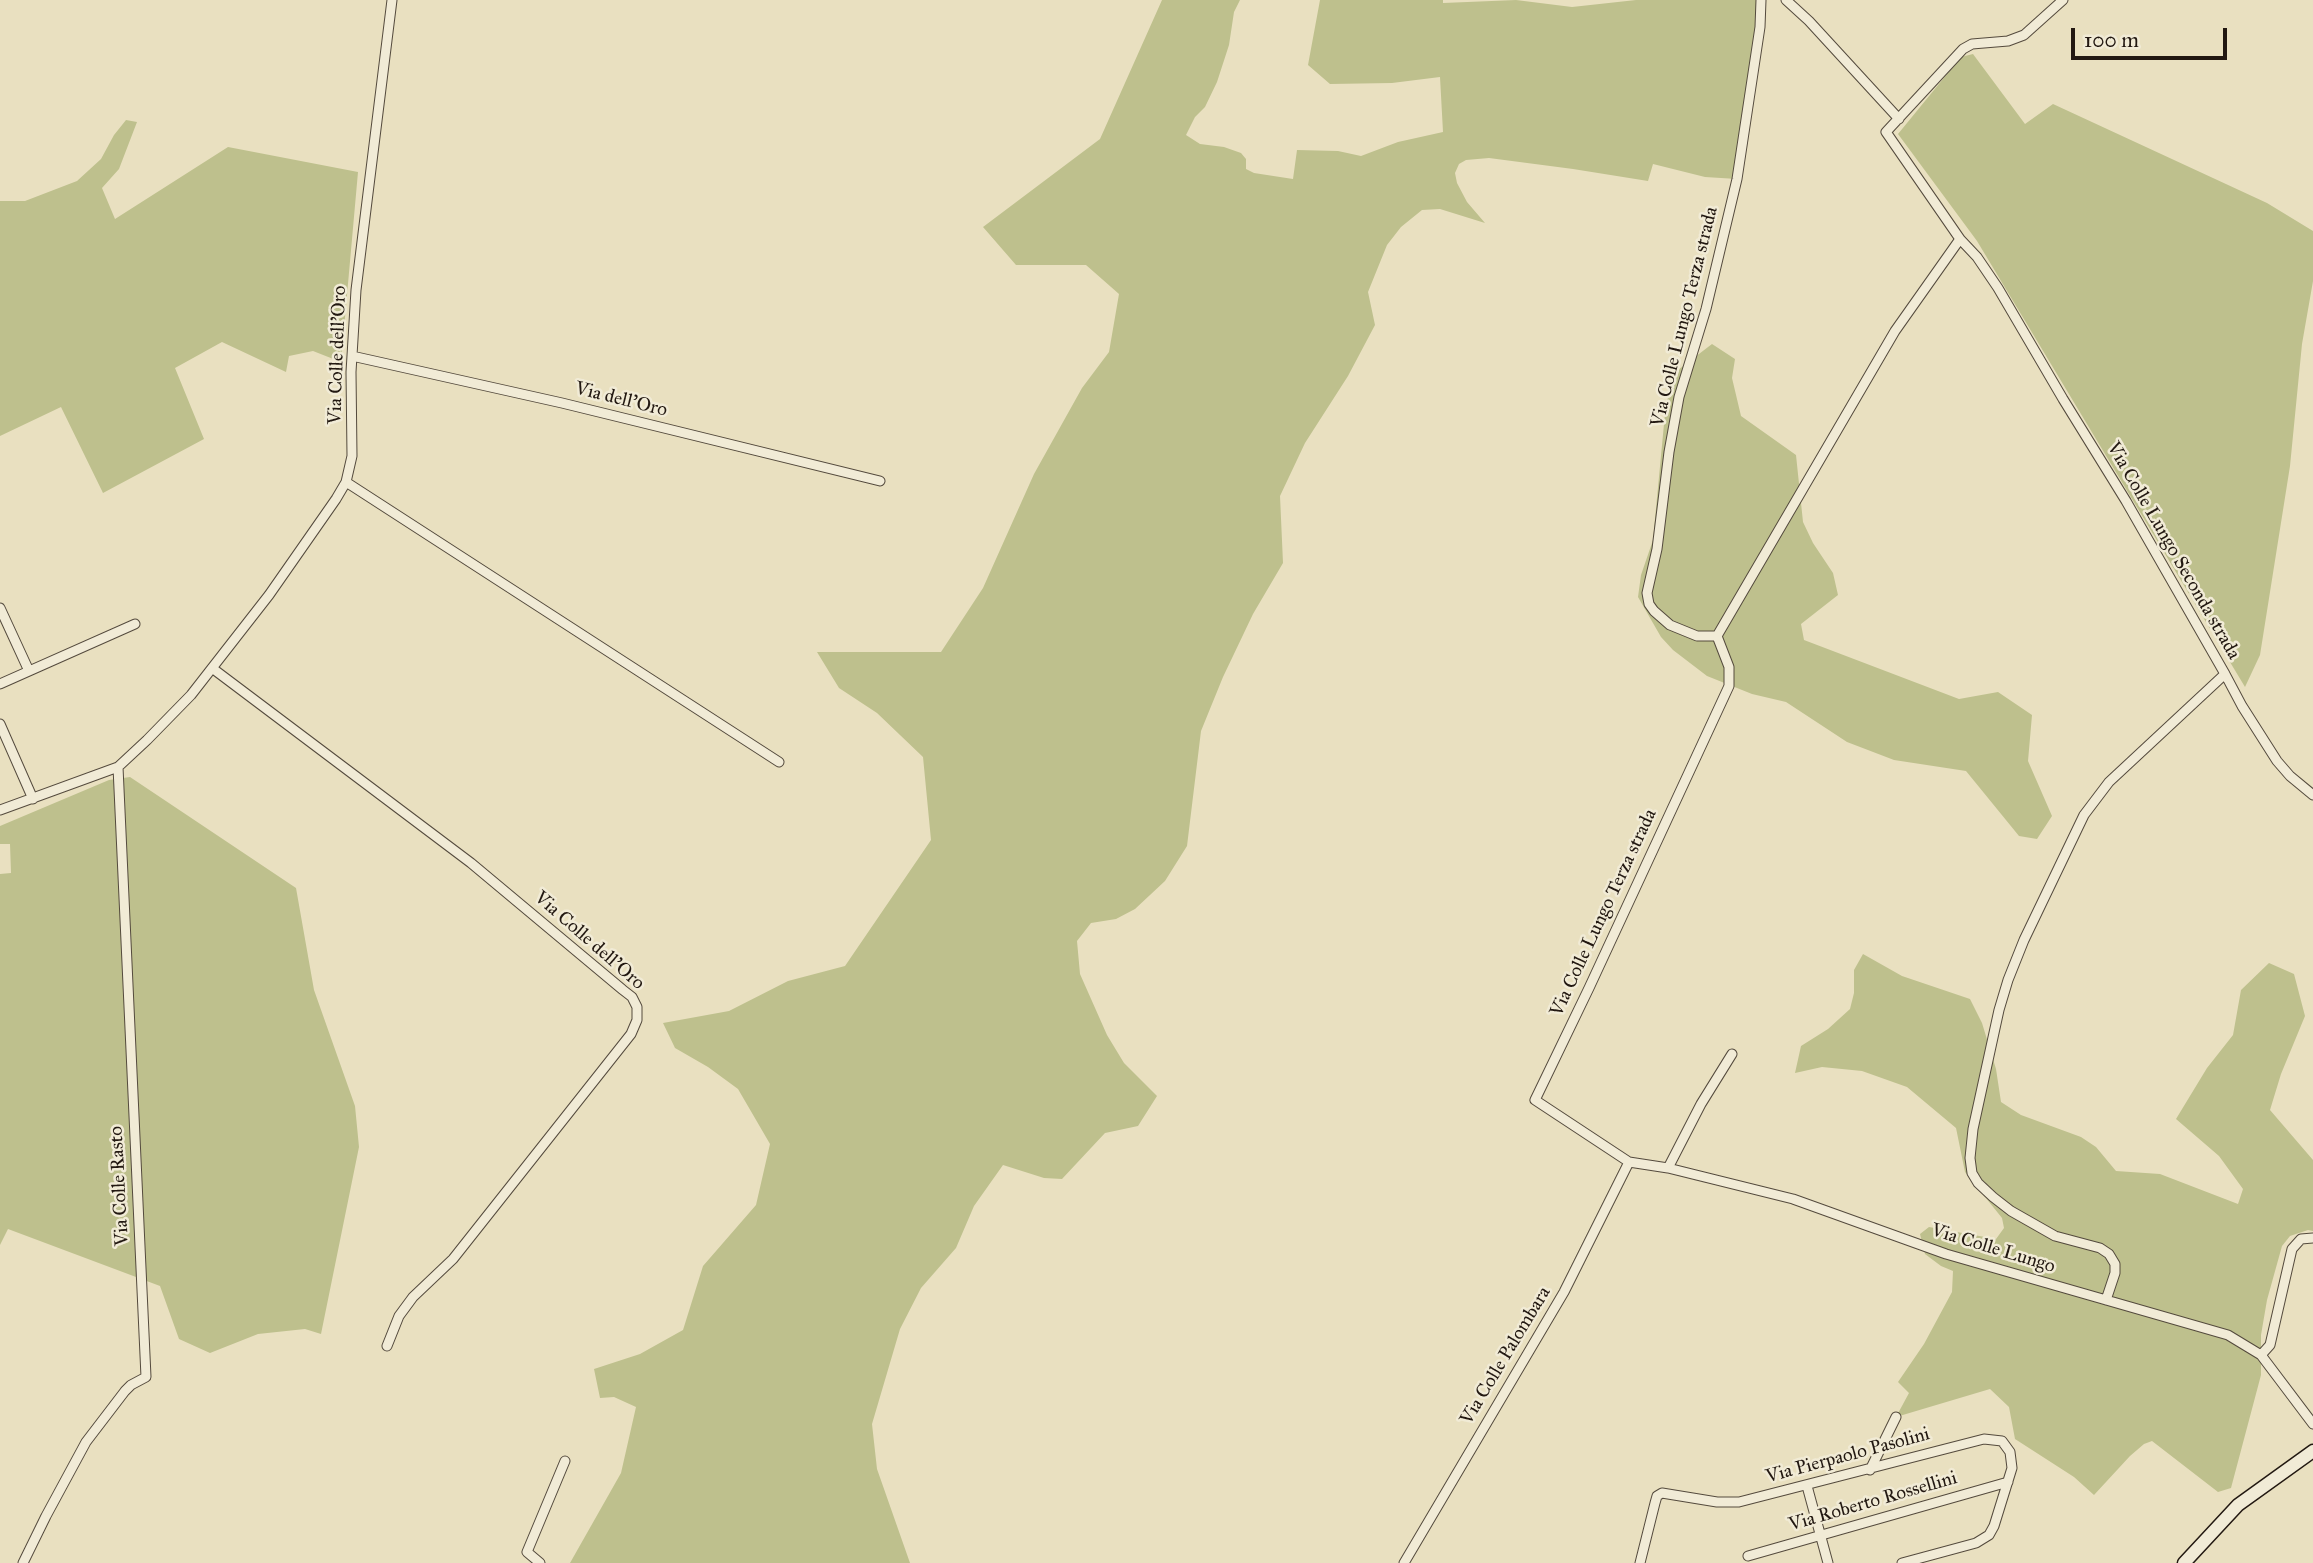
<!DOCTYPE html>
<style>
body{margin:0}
#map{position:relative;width:2313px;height:1563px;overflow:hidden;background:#e9e0c0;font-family:"IM FELL Great Primer",serif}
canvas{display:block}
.scale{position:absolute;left:2071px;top:28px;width:156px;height:32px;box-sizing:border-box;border:4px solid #221811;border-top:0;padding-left:9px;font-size:21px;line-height:24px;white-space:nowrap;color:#221811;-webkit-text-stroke:5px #f1ebd6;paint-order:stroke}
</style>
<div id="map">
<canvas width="2313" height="1563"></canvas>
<div class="scale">100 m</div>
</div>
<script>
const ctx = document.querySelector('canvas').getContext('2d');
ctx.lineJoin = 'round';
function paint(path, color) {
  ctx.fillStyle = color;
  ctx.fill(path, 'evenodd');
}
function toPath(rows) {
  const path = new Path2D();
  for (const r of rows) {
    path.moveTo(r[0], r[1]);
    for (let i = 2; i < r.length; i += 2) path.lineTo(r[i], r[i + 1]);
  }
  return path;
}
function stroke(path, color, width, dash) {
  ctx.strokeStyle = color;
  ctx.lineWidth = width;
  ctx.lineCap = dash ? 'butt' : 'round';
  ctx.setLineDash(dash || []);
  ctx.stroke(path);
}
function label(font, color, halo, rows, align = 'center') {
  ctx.font = font + ' "IM FELL Great Primer",serif';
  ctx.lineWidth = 5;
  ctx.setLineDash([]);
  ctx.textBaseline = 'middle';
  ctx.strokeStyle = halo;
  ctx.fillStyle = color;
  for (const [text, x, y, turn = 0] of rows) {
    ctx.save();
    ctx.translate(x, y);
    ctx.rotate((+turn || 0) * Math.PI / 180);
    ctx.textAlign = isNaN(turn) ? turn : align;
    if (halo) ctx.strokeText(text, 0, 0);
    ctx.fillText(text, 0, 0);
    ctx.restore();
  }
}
paint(toPath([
 [1162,0,1240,0,1234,12,1229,45,1217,82,1205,107,1195,117,1186,135,1200,144,1224,147,1241,153,1246,159,1246,169,1254,173,1293,179,1297,150,1338,151,1361,156,1398,142,1443,132,1440,77,1392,83,1330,84,1308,65,1320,0,1443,0,1443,3,1516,0,1572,7,1636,0,1760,0,1737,179,1705,177,1653,164,1648,181,1573,169,1489,158,1466,160,1459,164,1455,173,1457,183,1467,202,1485,223,1440,209,1422,210,1401,227,1387,245,1368,292,1375,325,1348,376,1305,443,1280,496,1283,563,1253,614,1223,677,1201,731,1187,846,1165,881,1135,909,1116,919,1091,923,1077,941,1080,974,1107,1035,1124,1063,1157,1096,1138,1126,1105,1133,1062,1179,1044,1178,1003,1165,974,1206,956,1248,921,1288,900,1329,872,1424,877,1469,910,1563,570,1563,621,1473,636,1407,614,1397,600,1398,594,1369,640,1354,683,1330,703,1266,756,1205,770,1144,738,1089,708,1067,675,1048,663,1023,729,1011,788,981,845,966,931,840,923,757,877,713,839,688,817,652,941,652,983,588,1034,474,1082,388,1109,352,1119,294,1086,265,1016,265,983,227,1100,139],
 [1973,54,2025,124,2053,104,2267,203,2313,231,2313,281,2302,344,2290,466,2260,655,2245,687,1977,241,1898,134,1961,57],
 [126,120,137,122,119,169,102,188,115,219,228,147,358,172,341,362,313,351,289,356,286,372,222,342,175,368,204,439,103,493,61,407,0,436,0,201,25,201,77,181,101,159,114,135],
 [1712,344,1735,359,1732,378,1741,416,1796,455,1803,522,1813,543,1833,573,1838,595,1801,624,1804,640,1959,699,1998,692,2032,715,2028,761,2052,816,2037,839,2019,836,1966,771,1894,760,1847,742,1786,702,1752,694,1707,676,1673,650,1661,637,1638,597,1641,575,1653,540,1666,403,1678,370],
 [130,777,296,888,314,990,355,1106,359,1147,321,1334,305,1329,258,1334,210,1353,179,1339,160,1286,8,1229,0,1245,0,874,11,873,10,844,0,844,0,826,109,780],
 [1863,954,1902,976,1970,999,1982,1023,1996,1069,2001,1102,2021,1115,2081,1137,2096,1147,2116,1171,2160,1174,2238,1204,2243,1189,2219,1156,2176,1119,2207,1068,2233,1035,2241,990,2269,963,2294,974,2305,1016,2281,1074,2270,1110,2313,1160,2313,1231,2308,1230,2290,1236,2282,1246,2267,1300,2261,1335,2261,1375,2231,1488,2218,1492,2152,1441,2144,1444,2130,1456,2094,1495,2074,1477,2015,1439,2009,1407,1990,1389,1896,1417,1909,1393,1898,1382,1924,1344,1952,1292,1953,1271,1941,1266,1925,1254,1920,1234,1929,1227,1996,1239,2004,1228,2002,1218,1965,1172,1956,1128,1907,1087,1862,1071,1822,1067,1795,1073,1801,1046,1828,1029,1850,1009,1854,993,1854,970]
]), '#bec08d');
const street = toPath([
 [1786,0,1809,21,1899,119],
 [2063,0,2024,35,2008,41,1972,44,1963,49,1886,132,1960,239,1895,331,1717,636,1729,667,1729,686,1589,988,1535,1100,1629,1162,1668,1168,1793,1199,1946,1254,2228,1335,2261,1355,2313,1424],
 [1960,239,1977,257,1998,288,2063,399,2126,501,2225,674,2109,782,2084,815,2024,940,2008,980,1999,1010,1973,1129,1970,1158,1972,1173,1978,1183,1993,1197,2011,1211,2055,1236,2100,1248,2109,1254,2115,1264,2115,1273,2106,1300],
 [352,356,562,403,880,481],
 [346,482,779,762],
 [0,608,29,671],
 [1717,636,1697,636,1670,625,1654,611,1649,604,1647,593,1657,549,1669,452,1679,397,1706,309,1737,179,1760,27,1761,0],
 [212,668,471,863,623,990,632,997,637,1007,637,1020,631,1034,453,1259,413,1297,399,1316,387,1346],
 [2225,674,2242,706,2277,761,2290,776,2313,795],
 [0,684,135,624],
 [0,724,33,799],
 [0,810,118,767,147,740,191,695,269,595,336,499,346,482,352,456,351,372,356,290,392,0],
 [1668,1168,1701,1104,1732,1054],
 [2261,1355,2270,1345,2292,1249,2301,1239,2313,1238],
 [1870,1470,1896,1417],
 [1807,1486,1828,1563],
 [1748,1556,2008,1482],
 [23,1563,46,1516,86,1442,125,1391,131,1385,146,1377,118,767],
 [540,1563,527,1552,565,1461],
 [1404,1563,1564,1292,1629,1162],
 [1640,1563,1655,1503,1657,1496,1662,1493,1717,1502,1739,1502,1984,1439,2002,1441,2010,1452,2012,1468,1994,1526,1989,1535,1976,1543,1902,1563]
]);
const secondary = toPath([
 [2184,1563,2238,1505,2313,1451]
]);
stroke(street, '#544a3d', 11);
stroke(secondary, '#221811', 15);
stroke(street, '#f1ebd6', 9);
stroke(secondary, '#f1ebd6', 12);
label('19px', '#221811', '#f1ebd6', [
 ["Via Colle Lungo Terza strada",1685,317,-76],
 ["Via Colle dell'Oro",338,355,-88],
 ["Via dell'Oro",621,400,14],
 ["Via Colle Lungo Seconda strada",2173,551,60],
 ["Via Colle Lungo Terza strada",1604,913,-65],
 ["Via Colle dell'Oro",589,941,41],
 ["Via Colle Rasto",120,1186,-93],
 ["Via Colle Lungo",1993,1249,17],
 ["Via Colle Palombara",1506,1356,-59],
 ["Via Pierpaolo Pasolini",1848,1456,-15],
 ["Via Roberto Rossellini",1873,1502,-16]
]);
</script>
